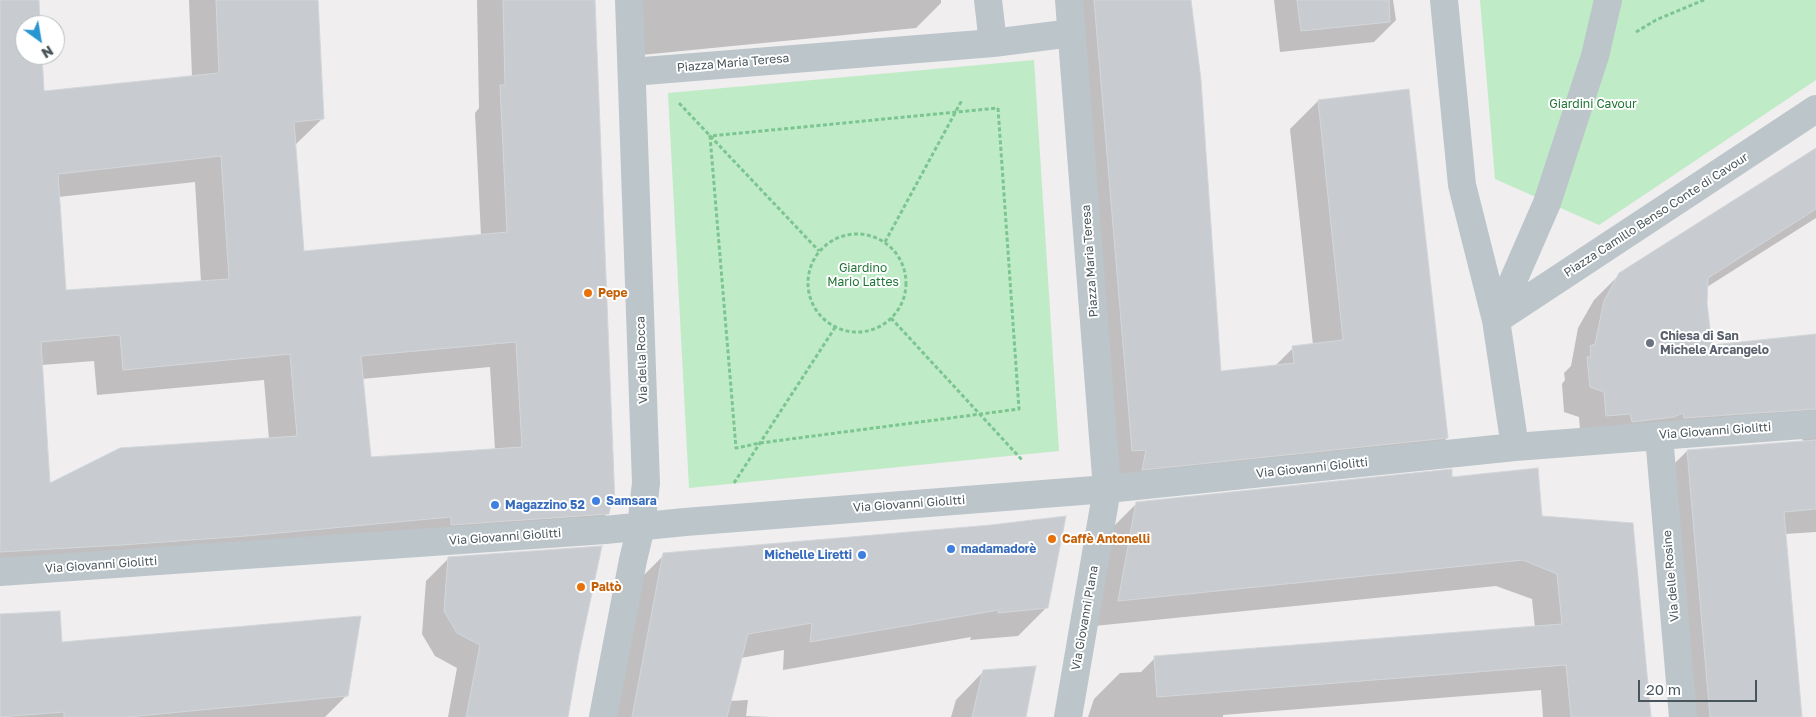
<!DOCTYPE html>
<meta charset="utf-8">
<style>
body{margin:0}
#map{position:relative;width:1816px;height:717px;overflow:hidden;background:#f0eeef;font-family:"Golos Text",sans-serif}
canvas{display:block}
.north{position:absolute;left:15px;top:15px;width:50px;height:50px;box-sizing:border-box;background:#fff;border:1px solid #b6bbbd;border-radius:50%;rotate:148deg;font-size:14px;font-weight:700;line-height:20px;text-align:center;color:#48555a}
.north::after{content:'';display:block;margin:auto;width:18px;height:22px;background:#2897d1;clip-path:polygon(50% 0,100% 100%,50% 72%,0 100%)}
.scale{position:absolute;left:1638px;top:680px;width:119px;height:22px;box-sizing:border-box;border:2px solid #48555a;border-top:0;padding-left:6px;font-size:15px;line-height:18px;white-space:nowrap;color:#48555a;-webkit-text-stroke:4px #fff;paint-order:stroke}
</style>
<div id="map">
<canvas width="1816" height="717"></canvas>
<div class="north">N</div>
<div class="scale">20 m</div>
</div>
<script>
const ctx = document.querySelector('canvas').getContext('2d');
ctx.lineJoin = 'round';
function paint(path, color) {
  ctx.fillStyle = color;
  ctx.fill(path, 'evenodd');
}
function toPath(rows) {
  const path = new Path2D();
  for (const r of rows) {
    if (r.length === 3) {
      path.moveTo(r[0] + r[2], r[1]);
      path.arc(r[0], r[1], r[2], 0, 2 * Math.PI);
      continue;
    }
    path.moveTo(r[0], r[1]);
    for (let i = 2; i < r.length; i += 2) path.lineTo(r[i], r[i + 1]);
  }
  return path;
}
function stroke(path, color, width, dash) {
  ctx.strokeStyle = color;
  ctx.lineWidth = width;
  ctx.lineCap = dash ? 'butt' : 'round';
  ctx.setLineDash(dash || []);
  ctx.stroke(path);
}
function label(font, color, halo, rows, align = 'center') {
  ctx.font = font + ' "Golos Text",sans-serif';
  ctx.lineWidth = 4;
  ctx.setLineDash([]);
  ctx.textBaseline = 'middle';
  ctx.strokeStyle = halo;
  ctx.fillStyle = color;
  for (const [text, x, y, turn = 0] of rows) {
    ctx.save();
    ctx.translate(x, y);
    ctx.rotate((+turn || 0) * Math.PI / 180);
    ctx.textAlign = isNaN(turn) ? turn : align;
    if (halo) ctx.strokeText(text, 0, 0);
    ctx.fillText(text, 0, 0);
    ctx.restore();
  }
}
paint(toPath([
 [1480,0,1816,0,1816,80,1599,225,1495,179],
 [1034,60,1059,451,689,488,668,93]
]), '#c0ebc7');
paint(toPath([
 [0,0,37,0,39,25,25,25,25,55,40,55,43,92,192,77,189,0,317,0,323,118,295,145,303,252,481,236,475,113,479,108,477,0,594,0,614,503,609,508,608,513,582,540,0,576],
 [195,182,201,282,65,291,58,197],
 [94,361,97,395,264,380,269,439,49,485,42,365],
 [490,367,495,450,370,458,362,379],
 [635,0,941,0,941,3,916,28,641,55],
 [1064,0,1190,0,1220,372,1274,367,1293,348,1313,345,1290,129,1318,101,1447,438,1419,466,1115,497],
 [1274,0,1393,0,1396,20,1374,42,1280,52],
 [1816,149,1816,218,1707,287,1706,303,1710,346,1816,335,1816,532,1785,534,1801,717,1682,717,1662,476,1687,451,1805,442,1797,435,1581,441,1579,417,1564,412,1562,384,1565,380,1564,373,1571,366,1578,328,1594,300,1620,274],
 [1451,478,1541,518,1650,717,1543,717,1541,690,1223,715,1223,717,1088,717,1094,699,1120,673,1141,672,1155,658,1535,628,1532,599,1496,586,1094,626,1111,529,1137,503],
 [664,555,1047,607,1018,636,970,640,971,637,783,670,784,650,741,658,730,701,748,700,746,716,771,717,610,717,636,583],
 [449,558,567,717,448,717,457,668,435,656,422,634,426,581],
 [0,624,61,643,347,695,325,717,0,717],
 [984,671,1025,717,951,717,956,700]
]), '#0003');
const building = toPath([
 [0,0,39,0,40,25,25,25,25,55,42,55,44,91,219,73,216,0,318,0,324,119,294,122,304,251,507,232,500,85,505,85,503,0,595,0,615,504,611,504,609,514,451,525,451,517,246,536,122,545,0,552,0,0],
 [221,156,229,279,66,290,58,174,221,156],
 [120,335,123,370,290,354,297,436,120,448,50,483,41,342,120,335],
 [516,342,522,447,371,457,361,356,516,342],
 [1094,0,1191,0,1201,80,1221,371,1294,363,1292,346,1343,340,1318,100,1409,89,1448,438,1142,470,1146,450,1132,451,1094,0],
 [1297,0,1389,0,1390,22,1301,31,1297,0],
 [1816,148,1816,209,1708,278,1707,303,1712,345,1816,334,1816,409,1684,418,1683,413,1674,417,1632,422,1630,414,1606,416,1604,392,1590,387,1587,357,1591,357,1590,346,1595,344,1604,301,1619,273,1816,148],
 [1816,440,1816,509,1784,512,1802,717,1710,717,1687,450,1816,440],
 [1538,468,1542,516,1633,523,1651,717,1571,717,1566,665,1157,697,1154,656,1562,624,1557,574,1523,560,1118,601,1136,502,1452,469,1452,477,1538,468],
 [1066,516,1048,608,998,613,999,610,810,642,812,623,748,634,727,717,632,717,663,553,991,525,1066,516],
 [602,546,579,654,568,717,466,717,480,645,457,633,444,611,448,557,602,546],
 [60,611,62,642,361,616,348,696,128,717,64,717,64,712,0,717,0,614,60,611],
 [1036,666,1026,717,972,717,983,670,1036,666]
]);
paint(building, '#c8ccd0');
stroke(building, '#d2d6d9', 1);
stroke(toPath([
 [1636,32,1656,20,1704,0],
 [679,103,819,251],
 [998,108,1019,409,760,443,736,448,710,136,998,108],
 [857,283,49],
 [885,242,962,100],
 [891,318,1023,461],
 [734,483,836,326]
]), '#7bc690', 3, [4, 2.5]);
stroke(toPath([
 [988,0,993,43],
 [1444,0,1462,185,1496,320,1515,447],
 [632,72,993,43,1072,33],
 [1496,320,1816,109],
 [1496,320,1547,203,1595,56,1608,0],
 [1659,436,1683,717],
 [0,572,605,530,685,522,1107,489,1515,447,1816,424],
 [603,717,633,560,641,527,646,483,629,0],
 [1068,717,1107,489,1069,0]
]), '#bbc5ca', 28);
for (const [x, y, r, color] of [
 [588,293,5,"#e8710a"],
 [1650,343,5,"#6b7280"],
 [596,501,5,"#3f7fe0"],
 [495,505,5,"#3f7fe0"],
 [1052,539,5,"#e8710a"],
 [951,549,5,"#3f7fe0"],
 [862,555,5,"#3f7fe0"],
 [581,587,5,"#e8710a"]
]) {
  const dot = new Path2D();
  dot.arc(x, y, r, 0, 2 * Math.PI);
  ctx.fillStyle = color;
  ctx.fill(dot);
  stroke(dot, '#fff', 2);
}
label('12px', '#48555a', '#fff', [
 ["Piazza Maria Teresa",733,63,-5],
 ["Piazza Camillo Benso Conte di Cavour",1656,215,-33],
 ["Piazza Maria Teresa",1090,261,-94],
 ["Via della Rocca",642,360,-92],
 ["Via Giovanni Giolitti",1715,431,-4],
 ["Via Giovanni Giolitti",1312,468,-6],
 ["Via Giovanni Giolitti",909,504,-4],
 ["Via Giovanni Giolitti",505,537,-4],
 ["Via Giovanni Giolitti",101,565,-4],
 ["Via delle Rosine",1671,576,-95],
 ["Via Giovanni Plana",1085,618,-80]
]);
label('12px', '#1e7536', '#fff', [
 ["Giardini Cavour",1593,104],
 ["Giardino",863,268],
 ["Mario Lattes",863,282]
]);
label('bold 12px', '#c56008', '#fff', [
 ["Pepe",598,293],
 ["Caffè Antonelli",1062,539],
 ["Paltò",591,587]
], 'left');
label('bold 12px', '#5b616d', '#fff', [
 ["Chiesa di San",1660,336],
 ["Michele Arcangelo",1660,350]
], 'left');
label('bold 12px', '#366cbe', '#fff', [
 ["Samsara",606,501],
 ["Magazzino 52",505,505],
 ["madamadorè",961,549],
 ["Michelle Liretti",852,555,"right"]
], 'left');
</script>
